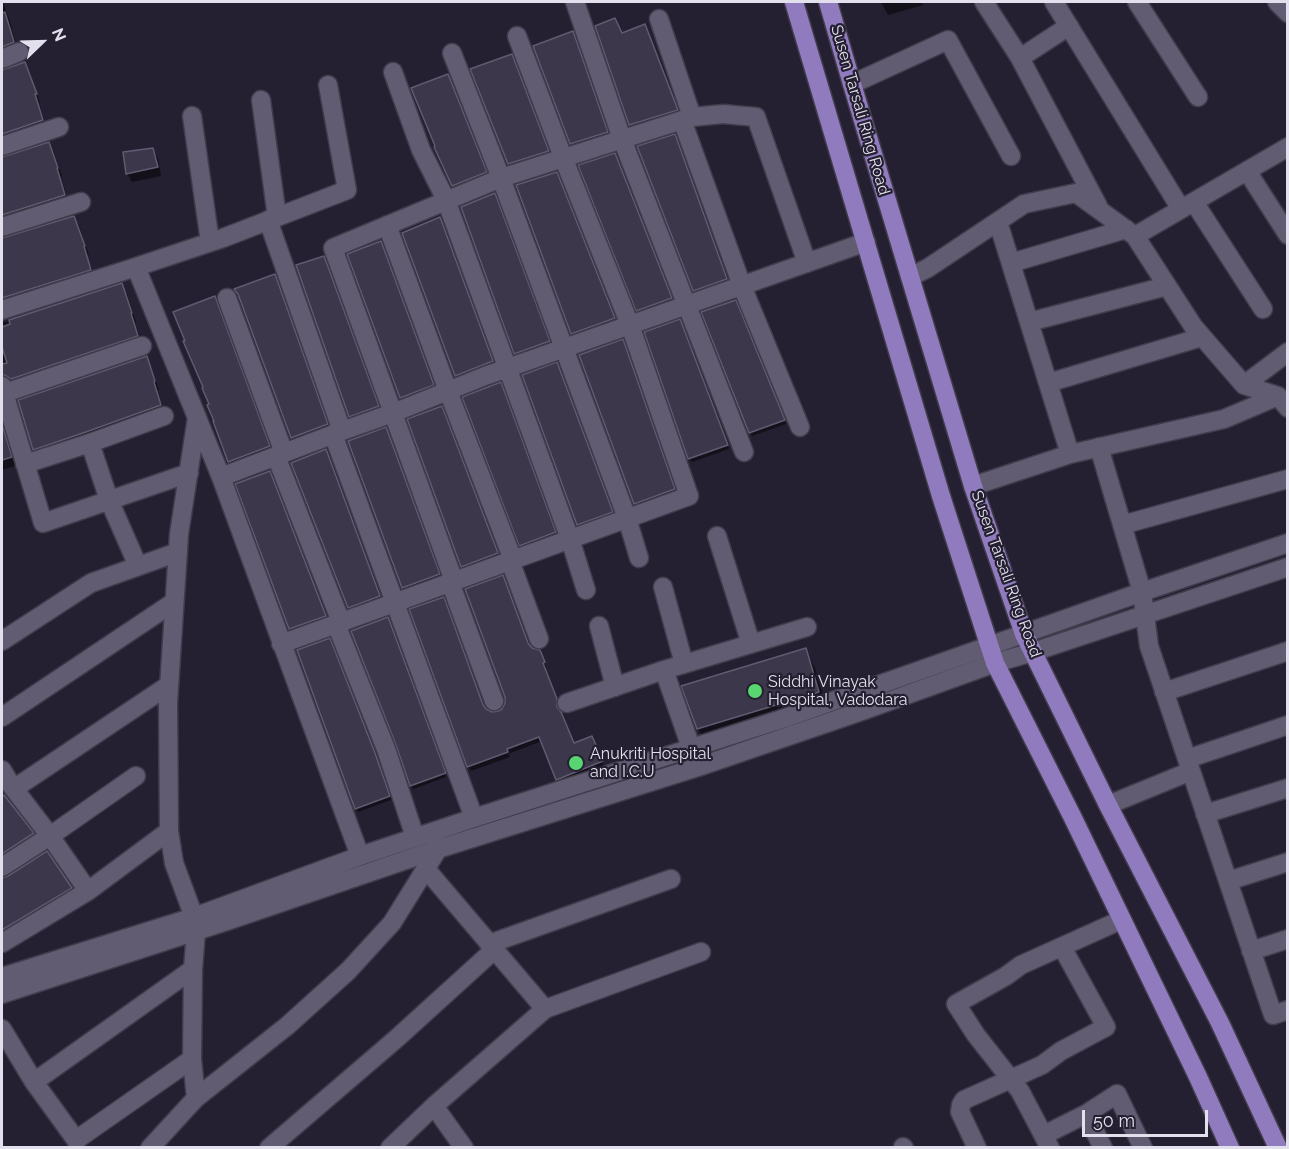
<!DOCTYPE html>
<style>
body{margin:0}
#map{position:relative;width:1289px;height:1149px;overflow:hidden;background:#241f31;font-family:Raleway,sans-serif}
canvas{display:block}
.frame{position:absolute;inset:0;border:3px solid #e3e0ed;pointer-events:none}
.north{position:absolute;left:12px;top:12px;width:60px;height:60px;-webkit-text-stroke:4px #241f31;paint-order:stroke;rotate:67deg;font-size:16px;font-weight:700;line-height:24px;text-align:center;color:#e3e0ed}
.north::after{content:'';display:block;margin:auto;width:21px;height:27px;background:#e3e0ed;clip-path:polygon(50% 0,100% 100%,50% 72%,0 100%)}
.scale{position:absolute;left:1082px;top:1110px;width:126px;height:27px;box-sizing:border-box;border:3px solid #e3e0ed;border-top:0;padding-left:8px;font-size:18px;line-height:21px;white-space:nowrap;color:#e3e0ed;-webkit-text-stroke:4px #241f31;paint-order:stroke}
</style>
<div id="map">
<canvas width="1289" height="1149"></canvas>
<div class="frame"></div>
<div class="north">N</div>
<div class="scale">50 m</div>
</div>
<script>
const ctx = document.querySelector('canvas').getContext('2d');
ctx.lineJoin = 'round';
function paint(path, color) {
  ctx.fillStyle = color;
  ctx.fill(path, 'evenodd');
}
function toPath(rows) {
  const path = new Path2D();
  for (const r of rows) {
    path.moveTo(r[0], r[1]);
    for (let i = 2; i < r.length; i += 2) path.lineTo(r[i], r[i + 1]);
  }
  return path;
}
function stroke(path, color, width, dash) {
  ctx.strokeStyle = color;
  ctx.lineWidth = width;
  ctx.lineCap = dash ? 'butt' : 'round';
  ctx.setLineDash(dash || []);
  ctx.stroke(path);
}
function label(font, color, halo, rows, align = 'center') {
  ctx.font = font + ' Raleway,sans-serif';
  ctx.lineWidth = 4.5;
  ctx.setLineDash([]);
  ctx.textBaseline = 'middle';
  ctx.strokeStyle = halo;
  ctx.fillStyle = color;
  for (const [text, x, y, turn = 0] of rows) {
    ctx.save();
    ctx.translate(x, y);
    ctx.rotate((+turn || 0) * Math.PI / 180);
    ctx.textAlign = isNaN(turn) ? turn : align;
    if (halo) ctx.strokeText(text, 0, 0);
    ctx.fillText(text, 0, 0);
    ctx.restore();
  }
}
paint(toPath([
 [2,2,3,2,12,27,11,27,18,51,2,59],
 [881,2,922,2,923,5,888,15],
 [597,27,622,35,646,29,679,114,633,128],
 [575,37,609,136,574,147,572,143],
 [513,59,550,155,511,167,509,163],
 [25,64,30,73,40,103,39,103,47,129,2,145,2,72],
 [450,80,487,176,455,189,436,148],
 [677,140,728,283,697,294,695,290],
 [49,144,54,153,62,176,61,177,69,204,2,226,2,158,5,158],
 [153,149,158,158,161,176,132,182,127,173],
 [617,159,673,302,640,314,638,310],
 [558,178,616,322,574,337,572,333],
 [496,198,550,345,518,357,516,353],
 [74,218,79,226,89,255,87,255,95,279,2,309,2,239,6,239],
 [442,222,494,365,458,379,456,375],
 [382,246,435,389,403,401,401,398],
 [325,261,379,410,352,420,350,416],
 [277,280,329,429,294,442,240,296],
 [122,285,127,294,136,322,135,322,142,344,2,385,2,322,6,322],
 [215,298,271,451,232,465,215,422,211,405],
 [737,305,786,424,752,436,703,313],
 [682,325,729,445,728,446,729,449,692,462,689,458],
 [625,345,676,493,637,507,635,503],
 [146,358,151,367,159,390,158,391,165,414,39,458,34,449],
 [559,368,614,516,580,528,578,524],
 [502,388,557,536,523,549,521,545],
 [443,411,499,557,464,570,462,566],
 [2,420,15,466,2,470],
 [388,433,441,579,405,591,403,588],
 [328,455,381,600,351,611,349,607],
 [271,476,327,620,292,632,290,629],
 [505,582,530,647,542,657,546,667,545,668,559,705,559,712,574,745,595,742,604,766,560,784,542,741,508,754,510,757,471,771,468,766,446,604,485,710,491,713,499,713,506,704],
 [390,623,446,777,413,789,411,785],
 [331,644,377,758,391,800,358,812,356,808],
 [805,650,815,668,828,711,708,747,698,729],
 [2,793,32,834,37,843,2,866],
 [8,878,71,888,76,897,2,942,2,880]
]), '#0007');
const building = toPath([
 [5,12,14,42,2,47,2,13,5,12],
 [615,18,622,33,645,24,678,110,629,125,595,26,615,18],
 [573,31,608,132,570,144,533,46,573,31],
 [512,54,549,151,508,164,470,69,512,54],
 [25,62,37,94,35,94,43,120,2,134,2,70,25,62],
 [448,74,487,172,452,186,434,147,435,146,411,88,448,74],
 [675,134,727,279,693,291,637,146,675,134],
 [49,142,58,168,57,168,65,195,2,215,2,157,49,142],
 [153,148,158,167,126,174,123,152,153,148],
 [615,153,672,298,636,311,578,165,615,153],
 [557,172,615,318,571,334,516,185,557,172],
 [495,193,550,341,514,354,461,207,495,193],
 [74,216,85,246,84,246,91,270,2,298,2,238,74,216],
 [440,217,493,361,455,376,402,233,440,217],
 [381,241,434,385,400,398,347,254,381,241],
 [324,256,379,406,349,417,296,265,324,256],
 [275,274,328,424,291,438,238,294,234,289,275,274],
 [122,283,132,313,131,313,138,336,11,379,5,375,2,375,2,364,7,363,2,347,2,327,10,324,9,320,122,283],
 [215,296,270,446,228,462,213,421,214,421,207,405,209,404,202,388,203,387,183,341,185,341,173,312,215,296],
 [736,300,785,420,749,433,701,312,736,300],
 [680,319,728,445,688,459,644,332,680,319],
 [623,339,675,489,634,504,579,355,623,339],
 [147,356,155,381,154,382,161,405,86,432,33,450,18,400,147,356],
 [557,362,613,512,577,525,522,375,557,362],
 [501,382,556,532,519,546,462,397,501,382],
 [442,406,498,553,461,567,407,419,442,406],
 [2,424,12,457,2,460,2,424],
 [386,427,440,574,402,588,348,441,386,427],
 [326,449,380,596,348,608,291,463,326,449],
 [270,471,326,616,289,629,235,484,270,471],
 [503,575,528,643,532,648,540,650,545,662,543,663,557,699,557,707,561,712,574,743,592,736,603,761,556,780,539,737,507,749,508,752,467,767,409,609,444,597,483,705,486,709,492,712,498,711,502,709,505,703,505,697,465,589,503,575],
 [388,617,446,773,410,786,396,745,351,631,388,617],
 [330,638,375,753,390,796,355,809,297,650,330,638],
 [806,648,819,692,697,729,681,686,806,648],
 [4,795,34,833,2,854,2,797,4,795],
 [47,851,72,888,2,930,2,878,8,876,47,851]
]);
paint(building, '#3d374c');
stroke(building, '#615b71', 1.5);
const minor = toPath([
 [575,2,622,139,744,452],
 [984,2,1020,58],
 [1054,2,1181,209],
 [1137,2,1198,97],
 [1277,2,1288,13],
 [659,19,692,117],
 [1069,26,1020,58,1098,206],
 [452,53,501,178,627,518,639,558],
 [2,59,19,52],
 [393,72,421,150,446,200,570,539,586,590],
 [852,84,948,40,1011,156],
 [261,100,277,217],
 [192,116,210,242],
 [682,120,742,286,800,427],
 [2,146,59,127],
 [1247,171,1288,235],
 [1194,202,1263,309],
 [268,220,342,431],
 [998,222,1070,454,1224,419,1278,396],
 [387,225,448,391,513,560],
 [2,227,81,202],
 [1135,236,1288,147],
 [1011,263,1126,229],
 [910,277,928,268,1024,204,1076,193,1135,236,1193,326,1244,385,1278,396,1288,408],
 [227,298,284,453],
 [2,310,136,267],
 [1029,322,1167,286],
 [1048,383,1202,337],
 [1244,385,1288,352],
 [2,386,43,523,189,473],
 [2,394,142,346],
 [333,434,474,818],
 [90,443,109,500,138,566],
 [1099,447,1142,592,1149,646,1273,1015,1288,1010],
 [276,456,341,622],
 [25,464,90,443,164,416],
 [221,477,136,267,223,238,347,190,328,85],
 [973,486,1070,454],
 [1122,525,1288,479],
 [717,536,751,644],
 [510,561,539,639],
 [454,581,333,248,501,178,692,117,723,114,756,117,807,263],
 [450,582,494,701],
 [663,587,684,664],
 [336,624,386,749,415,837],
 [599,626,615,687],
 [2,641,91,583,178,552],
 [281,644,689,496,630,325,563,157,517,36],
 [1164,692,1288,651],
 [567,703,664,670],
 [2,717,174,602],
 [695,759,664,670,807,627],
 [1187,759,1288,725],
 [2,770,11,785,50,836,88,891],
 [15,788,169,685],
 [1108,805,1191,771],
 [1205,814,1288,788],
 [360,856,221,477,342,431,393,413,485,376,866,242],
 [2,867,50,836,136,776],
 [426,869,545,1009,701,952],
 [1228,881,1288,862],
 [2,943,88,891,169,831],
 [489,944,671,879],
 [1251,951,1288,939],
 [2,977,194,917,360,856,474,818,785,718,1142,592,1288,543],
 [2,994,227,921,438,849,698,767,859,712,995,663,1033,652,1288,567],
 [2,1029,34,1082,76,1140,192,1059],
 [34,1082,193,969],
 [196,1098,287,1026,348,971,392,923,438,849,438,845],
 [1086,1114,1117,1094,1143,1148],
 [1044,1135,1086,1114,1103,1148],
 [903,1147,904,1148],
 [150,1148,196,1098,192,1059,193,969,196,931,194,917,174,863,169,831,168,703,179,534,197,417],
 [269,1148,396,1039,494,950],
 [390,1148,434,1106],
 [464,1148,434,1106,545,1009],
 [977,1148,960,1112,961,1105,964,1100,1042,1065,1061,1051,1106,1027,1062,947],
 [1050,1148,1020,1091,976,1035,956,1004,1006,976,1021,965,1121,920]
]);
const major = toPath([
 [794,2,941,496,995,663,1073,818,1198,1077,1230,1148],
 [828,2,852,84,973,486,1024,634,1108,805,1220,1023,1278,1148]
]);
stroke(minor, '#413c4c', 21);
stroke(major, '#413c4c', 21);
stroke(minor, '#625c72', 18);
stroke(major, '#907bbe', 18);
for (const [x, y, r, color] of [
 [755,691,8,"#58d570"],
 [576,763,8,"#58d570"]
]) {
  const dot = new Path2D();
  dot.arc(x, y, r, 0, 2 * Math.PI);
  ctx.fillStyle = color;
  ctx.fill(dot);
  stroke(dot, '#241f31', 2);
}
label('16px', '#e3e0ed', '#241f31', [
 ["Susen Tarsali Ring Road",860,110,74],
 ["Susen Tarsali Ring Road",1006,574,70]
]);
label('16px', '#e3e0ed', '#241f31', [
 ["Siddhi Vinayak",768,682],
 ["Hospital, Vadodara",768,700],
 ["Anukriti Hospital",590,754],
 ["and I.C.U",590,772]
], 'left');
</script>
